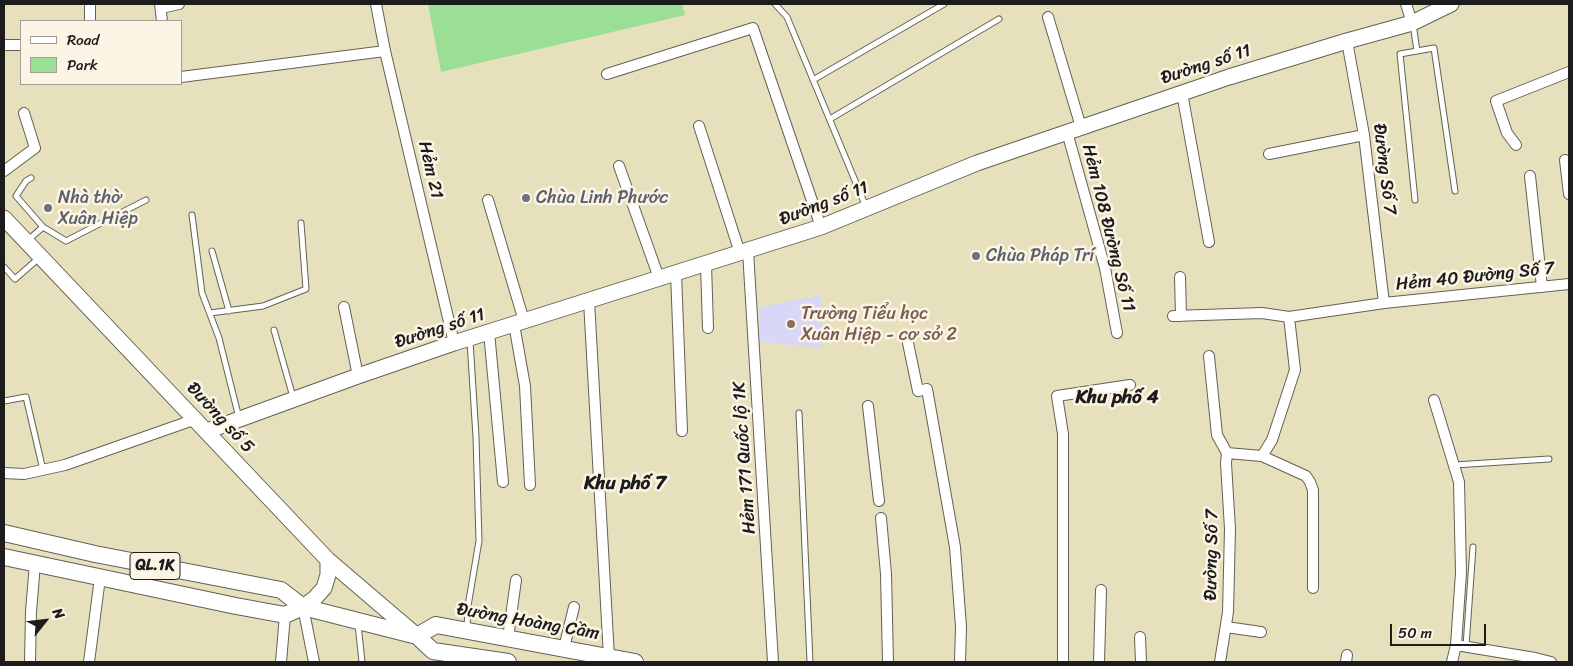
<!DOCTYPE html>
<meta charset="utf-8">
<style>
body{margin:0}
#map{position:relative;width:1573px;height:666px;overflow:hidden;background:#e7e0bc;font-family:Sriracha,sans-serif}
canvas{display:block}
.frame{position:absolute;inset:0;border:5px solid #1c1c1c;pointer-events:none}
.legend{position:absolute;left:20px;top:20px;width:162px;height:65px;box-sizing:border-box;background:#fcf5e5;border:1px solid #a29e95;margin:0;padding:6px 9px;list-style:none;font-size:15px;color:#1c1c1c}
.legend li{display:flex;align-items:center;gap:10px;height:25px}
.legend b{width:25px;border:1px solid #a29e95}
.north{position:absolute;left:20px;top:596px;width:50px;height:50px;-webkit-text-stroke:4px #fcf5e5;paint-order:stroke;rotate:61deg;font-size:14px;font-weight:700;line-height:20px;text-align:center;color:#1c1c1c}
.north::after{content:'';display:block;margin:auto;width:18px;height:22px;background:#1c1c1c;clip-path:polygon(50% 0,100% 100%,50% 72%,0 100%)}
.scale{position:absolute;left:1390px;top:624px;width:96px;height:22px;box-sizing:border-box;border:2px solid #1c1c1c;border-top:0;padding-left:6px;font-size:15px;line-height:18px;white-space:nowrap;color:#1c1c1c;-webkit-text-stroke:4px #fcf5e5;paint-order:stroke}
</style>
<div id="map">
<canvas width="1573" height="666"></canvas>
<div class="frame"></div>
<ul class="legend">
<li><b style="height:6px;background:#fff"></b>Road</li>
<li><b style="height:14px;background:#9bde95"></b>Park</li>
</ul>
<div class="north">N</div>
<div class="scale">50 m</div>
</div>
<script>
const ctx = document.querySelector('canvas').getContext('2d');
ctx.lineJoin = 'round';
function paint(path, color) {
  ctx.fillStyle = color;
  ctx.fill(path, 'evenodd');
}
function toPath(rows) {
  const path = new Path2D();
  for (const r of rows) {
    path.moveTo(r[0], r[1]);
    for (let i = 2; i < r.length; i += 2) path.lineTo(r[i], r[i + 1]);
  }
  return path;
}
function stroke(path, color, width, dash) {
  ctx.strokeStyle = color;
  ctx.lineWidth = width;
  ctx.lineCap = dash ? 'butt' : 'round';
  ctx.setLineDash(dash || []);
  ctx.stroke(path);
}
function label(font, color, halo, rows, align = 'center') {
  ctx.font = font + ' Sriracha,sans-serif';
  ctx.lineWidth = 5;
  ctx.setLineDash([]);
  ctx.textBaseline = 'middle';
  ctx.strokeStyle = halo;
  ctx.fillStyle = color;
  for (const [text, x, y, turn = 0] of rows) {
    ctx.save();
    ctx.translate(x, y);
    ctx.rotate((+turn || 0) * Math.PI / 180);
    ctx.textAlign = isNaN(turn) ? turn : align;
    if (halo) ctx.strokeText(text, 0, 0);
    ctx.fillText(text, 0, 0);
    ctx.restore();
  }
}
paint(toPath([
 [822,295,822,348,760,342,760,307]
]), '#d9d7f7');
paint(toPath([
 [428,4,682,4,685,15,441,72]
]), '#9bde95');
const lane = toPath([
 [775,4,787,17,866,207],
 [1413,24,1417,51],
 [813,80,944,4],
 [830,119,999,19],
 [1415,200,1400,54,1434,48,1455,191],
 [192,215,202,293,219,338,239,418],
 [43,227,66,241,146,200],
 [27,241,43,227,16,196,26,181,31,178],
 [212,251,229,311],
 [4,267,15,279,39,258],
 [210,313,263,306,306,289,301,223],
 [274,330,293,397],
 [4,401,26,397,43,470],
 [799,413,810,662],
 [1454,465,1549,459],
 [358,624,362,662],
 [467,629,468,606,479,541,476,437,470,341],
 [1466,646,1473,547]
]);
const street = toPath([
 [160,4,162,21],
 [376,4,385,51,454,343],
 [1406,4,1412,23],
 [161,8,179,4],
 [1048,17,1081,127],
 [90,21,90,4],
 [1347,41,1364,135,1384,303],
 [4,45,21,45],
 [607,74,753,28,821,227],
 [181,77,385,51],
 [1182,93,1209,242],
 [699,126,740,253],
 [1067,132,1105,268,1117,333],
 [1516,145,1507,133,1496,101,1569,72],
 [1269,154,1364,135],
 [1565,160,1569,194],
 [619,166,659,278],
 [4,171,35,148,24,113],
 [1530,176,1542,287],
 [488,200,524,321],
 [748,251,773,662],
 [706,264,708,328],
 [676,273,682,431],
 [1180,277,1181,316],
 [589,301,609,657],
 [344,307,358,376],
 [1173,316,1262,313,1289,317,1384,303,1569,284],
 [514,324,525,386,530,485],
 [489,332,503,482],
 [908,343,918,391,927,389,955,547,961,627,960,662],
 [1209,356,1217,435,1227,453],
 [1434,400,1459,482,1461,573,1456,645,1452,662],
 [868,406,879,501],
 [1262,456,1306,476,1310,482,1313,490,1313,588],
 [4,473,24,474,65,465,196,419],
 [881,518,886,574,888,662],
 [303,607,314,662],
 [1226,627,1261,632],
 [1140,637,1141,662],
 [508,638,516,580],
 [1456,645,1535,658,1551,662],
 [564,648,574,607],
 [30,662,31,612,35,563],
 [89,662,100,578],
 [281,662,285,615],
 [1063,662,1063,434,1057,396,1130,385],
 [1099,662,1101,590],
 [1220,662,1228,612,1230,529,1226,463,1227,453,1262,456,1272,440,1295,370,1289,317],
 [1346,662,1347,655]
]);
const secondary = toPath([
 [4,218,328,560,417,636],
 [207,431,358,376,454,343,821,227,977,163,1229,77,1347,41,1412,23,1451,4],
 [303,607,315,598,324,588,328,575,328,560]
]);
const primary = toPath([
 [4,533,95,554,281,590,303,607,417,636,433,651,508,662],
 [4,557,236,606,285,615,303,607],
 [417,636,436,625,635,662]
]);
stroke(lane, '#636154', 7);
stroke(street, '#636154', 12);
stroke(secondary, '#636154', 17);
stroke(primary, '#636154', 18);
stroke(lane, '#fff', 5);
stroke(street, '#fff', 10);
stroke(secondary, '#fff', 15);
stroke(primary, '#fff', 16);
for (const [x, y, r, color] of [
 [526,198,5,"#6b7280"],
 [48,208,5,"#6b7280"],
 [976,256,5,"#6b7280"],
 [791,324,5,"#8d6e63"]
]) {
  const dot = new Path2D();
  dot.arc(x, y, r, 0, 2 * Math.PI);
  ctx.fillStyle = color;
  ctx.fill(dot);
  stroke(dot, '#fcf5e5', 2);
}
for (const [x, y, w] of [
 [155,566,50]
]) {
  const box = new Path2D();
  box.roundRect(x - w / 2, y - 13.5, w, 27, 4);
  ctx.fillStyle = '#fcf5e5';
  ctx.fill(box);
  stroke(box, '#1c1c1c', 1);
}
label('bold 16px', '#1c1c1c', null, [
 ["QL.1K",155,566]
]);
label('18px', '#1c1c1c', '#fcf5e5', [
 ["Đường số 11",1206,65,-18],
 ["Đường Số 7",1384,169,83],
 ["Hẻm 21",430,170,77],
 ["Đường số 11",824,204,-21],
 ["Hẻm 108 Đường Số 11",1108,228,76],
 ["Hẻm 40 Đường Số 7",1475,277,-6],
 ["Đường số 11",440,329,-18],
 ["Đường số 5",220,418,47],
 ["Hẻm 171 Quốc lộ 1K",745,458,-94],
 ["Đường Số 7",1212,555,-89],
 ["Đường Hoàng Cầm",528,622,10]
]);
label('18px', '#5b616d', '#fcf5e5', [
 ["Nhà thờ",58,198],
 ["Xuân Hiệp",58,219],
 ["Chùa Linh Phước",536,198],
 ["Chùa Pháp Trí",986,256]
], 'left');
label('18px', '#785e54', '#fcf5e5', [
 ["Trường Tiểu học",801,314],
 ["Xuân Hiệp - cơ sở 2",801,335]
], 'left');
label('bold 19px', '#1c1c1c', '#fcf5e5', [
 ["Khu phố 4",1117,398],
 ["Khu phố 7",625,484]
]);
</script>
